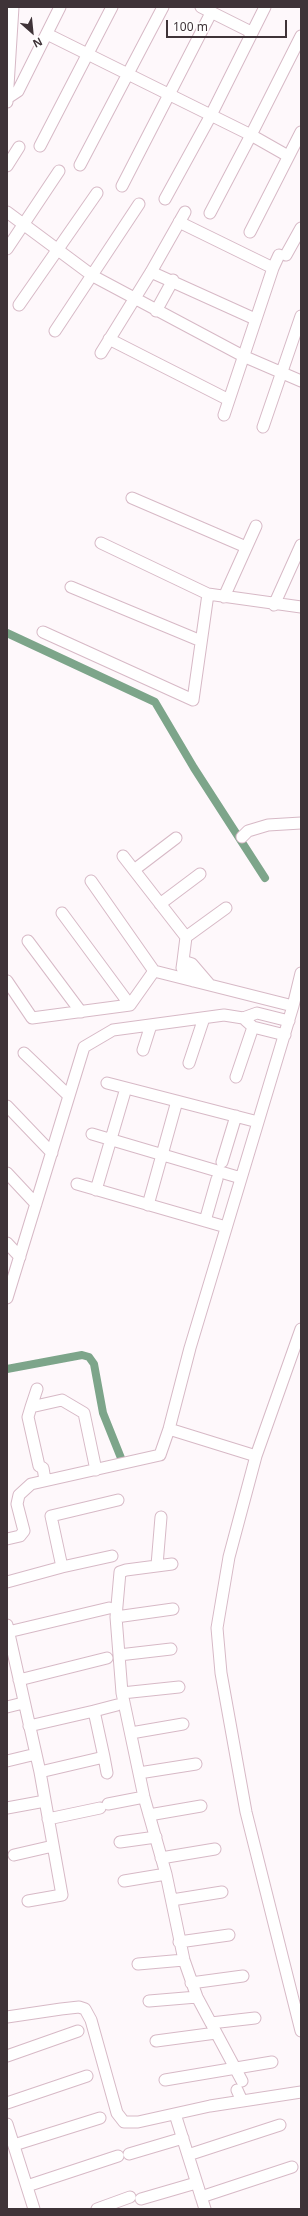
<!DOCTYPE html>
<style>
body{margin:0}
#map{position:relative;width:308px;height:2216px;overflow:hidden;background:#fef8fb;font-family:"Noto Sans",sans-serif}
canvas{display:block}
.frame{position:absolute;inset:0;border:8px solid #3f3338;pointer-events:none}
.north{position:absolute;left:12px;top:12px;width:40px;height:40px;-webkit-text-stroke:3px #fff;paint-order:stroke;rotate:153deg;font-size:11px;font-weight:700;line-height:16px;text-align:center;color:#3f3338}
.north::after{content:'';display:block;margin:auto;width:14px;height:18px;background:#3f3338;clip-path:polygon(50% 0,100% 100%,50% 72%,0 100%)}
.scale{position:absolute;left:166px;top:20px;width:121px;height:18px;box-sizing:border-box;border:2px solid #3f3338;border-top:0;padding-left:5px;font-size:12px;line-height:14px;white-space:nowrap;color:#3f3338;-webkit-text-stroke:3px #fff;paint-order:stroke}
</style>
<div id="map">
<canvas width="308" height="2216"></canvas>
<div class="frame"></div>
<div class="north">N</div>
<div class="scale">100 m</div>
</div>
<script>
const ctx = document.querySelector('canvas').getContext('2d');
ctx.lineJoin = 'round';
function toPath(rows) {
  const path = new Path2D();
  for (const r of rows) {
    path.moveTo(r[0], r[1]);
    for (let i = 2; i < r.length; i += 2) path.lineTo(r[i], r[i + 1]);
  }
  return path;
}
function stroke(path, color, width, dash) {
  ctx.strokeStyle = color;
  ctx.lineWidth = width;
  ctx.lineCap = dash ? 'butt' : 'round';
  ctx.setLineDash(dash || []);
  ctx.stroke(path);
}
stroke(toPath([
 [7,633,155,702,194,768,265,878],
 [7,1369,82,1355,89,1357,94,1364,103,1413,121,1458]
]), '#7da58a', 8);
const minor = toPath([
 [201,7,251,32],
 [47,34,251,135,288,156],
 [9,97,18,91,60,7],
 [7,102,13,7],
 [40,146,112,7],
 [80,165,163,7],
 [7,166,19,147],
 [122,186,211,13],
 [165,199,210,117,265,7],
 [7,212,93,276,243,356,301,381],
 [210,213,251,135,301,36],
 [179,222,273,268,224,415],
 [250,232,301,132],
 [7,249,59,171],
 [286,255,301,228],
 [273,268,279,255],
 [151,272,255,319],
 [19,305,97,193],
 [156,311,173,280],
 [55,331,139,204],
 [109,339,229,400],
 [101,353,151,272,185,212],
 [263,427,301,316],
 [132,498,246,547],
 [101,543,208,594],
 [71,587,201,641],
 [224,597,256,526],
 [274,605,301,545],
 [43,632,193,700,208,594,301,607],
 [242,837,248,831,268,825,301,823],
 [123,856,186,937,183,961],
 [134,870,176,838],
 [91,881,154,971,293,1006],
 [160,904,200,874],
 [62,913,130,1005],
 [186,937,226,908],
 [28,941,81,1012],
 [7,981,32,1018,130,1005,154,971],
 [193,981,182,968,183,961,192,964,210,985],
 [285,1035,253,1027,243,1018,257,1013,289,1021],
 [143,1050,151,1025],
 [24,1053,69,1096],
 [189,1063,204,1018],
 [236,1077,253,1027],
 [107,1083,258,1122],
 [7,1106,52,1153],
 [92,1134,241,1178],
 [222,1162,236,1116],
 [7,1173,36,1204],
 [77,1184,226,1227],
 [96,1190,126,1088],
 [148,1205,177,1101],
 [205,1221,217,1179],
 [7,1243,20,1257],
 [7,1298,84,1047,113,1030,224,1015,243,1018],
 [301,1329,256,1456,229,1557,217,1628,221,1673,246,1812,301,2031],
 [31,1407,37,1389],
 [169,1429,256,1456],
 [45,1480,43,1468,39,1466,28,1417,31,1407,62,1400,84,1413,96,1470],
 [7,1539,20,1536,24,1531,17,1504,19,1495,31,1484,160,1455,169,1429,190,1348,293,1006,301,973],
 [172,1564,126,1570,120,1572,116,1617,122,1693,144,1797,166,1874,184,1960,197,1997,242,2081],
 [157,1565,161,1517],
 [62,1567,112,1556],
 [7,1582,62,1567,51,1516,118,1500],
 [116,1617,173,1609],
 [7,1625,40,1772,62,1895,28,1901],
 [8,1632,109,1608],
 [119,1655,171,1649],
 [19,1680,107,1658],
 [122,1693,179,1687],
 [7,1707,23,1703],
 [94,1711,117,1705],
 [29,1726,94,1711,104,1757,40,1772],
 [131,1733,183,1724],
 [104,1757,107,1773],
 [7,1761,36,1754],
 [139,1773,196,1764],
 [108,1804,144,1797],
 [7,1808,45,1801],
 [149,1815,201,1806],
 [48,1819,100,1808],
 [120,1842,156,1837],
 [14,1855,53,1846],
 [161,1858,215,1849],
 [124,1881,166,1874],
 [172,1900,222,1892],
 [179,1942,229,1935],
 [138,1964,184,1960],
 [191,1983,243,1976],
 [149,2001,197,1997],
 [7,2017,61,2009,79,2007,85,2009,91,2020,117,2113,124,2122,138,2122,210,2106,301,2092],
 [211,2023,255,2018],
 [156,2041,216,2033],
 [7,2056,78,2031],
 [165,2080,272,2062],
 [237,2090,242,2101],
 [7,2103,87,2076],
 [175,2114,205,2209],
 [7,2124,34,2209],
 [14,2145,100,2118],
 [129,2154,183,2138],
 [188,2155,280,2125],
 [27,2186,118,2156],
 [201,2197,292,2167],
 [141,2199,196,2183],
 [97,2209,130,2197]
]);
stroke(minor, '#d7b9c6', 13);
stroke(minor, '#fff', 11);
</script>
